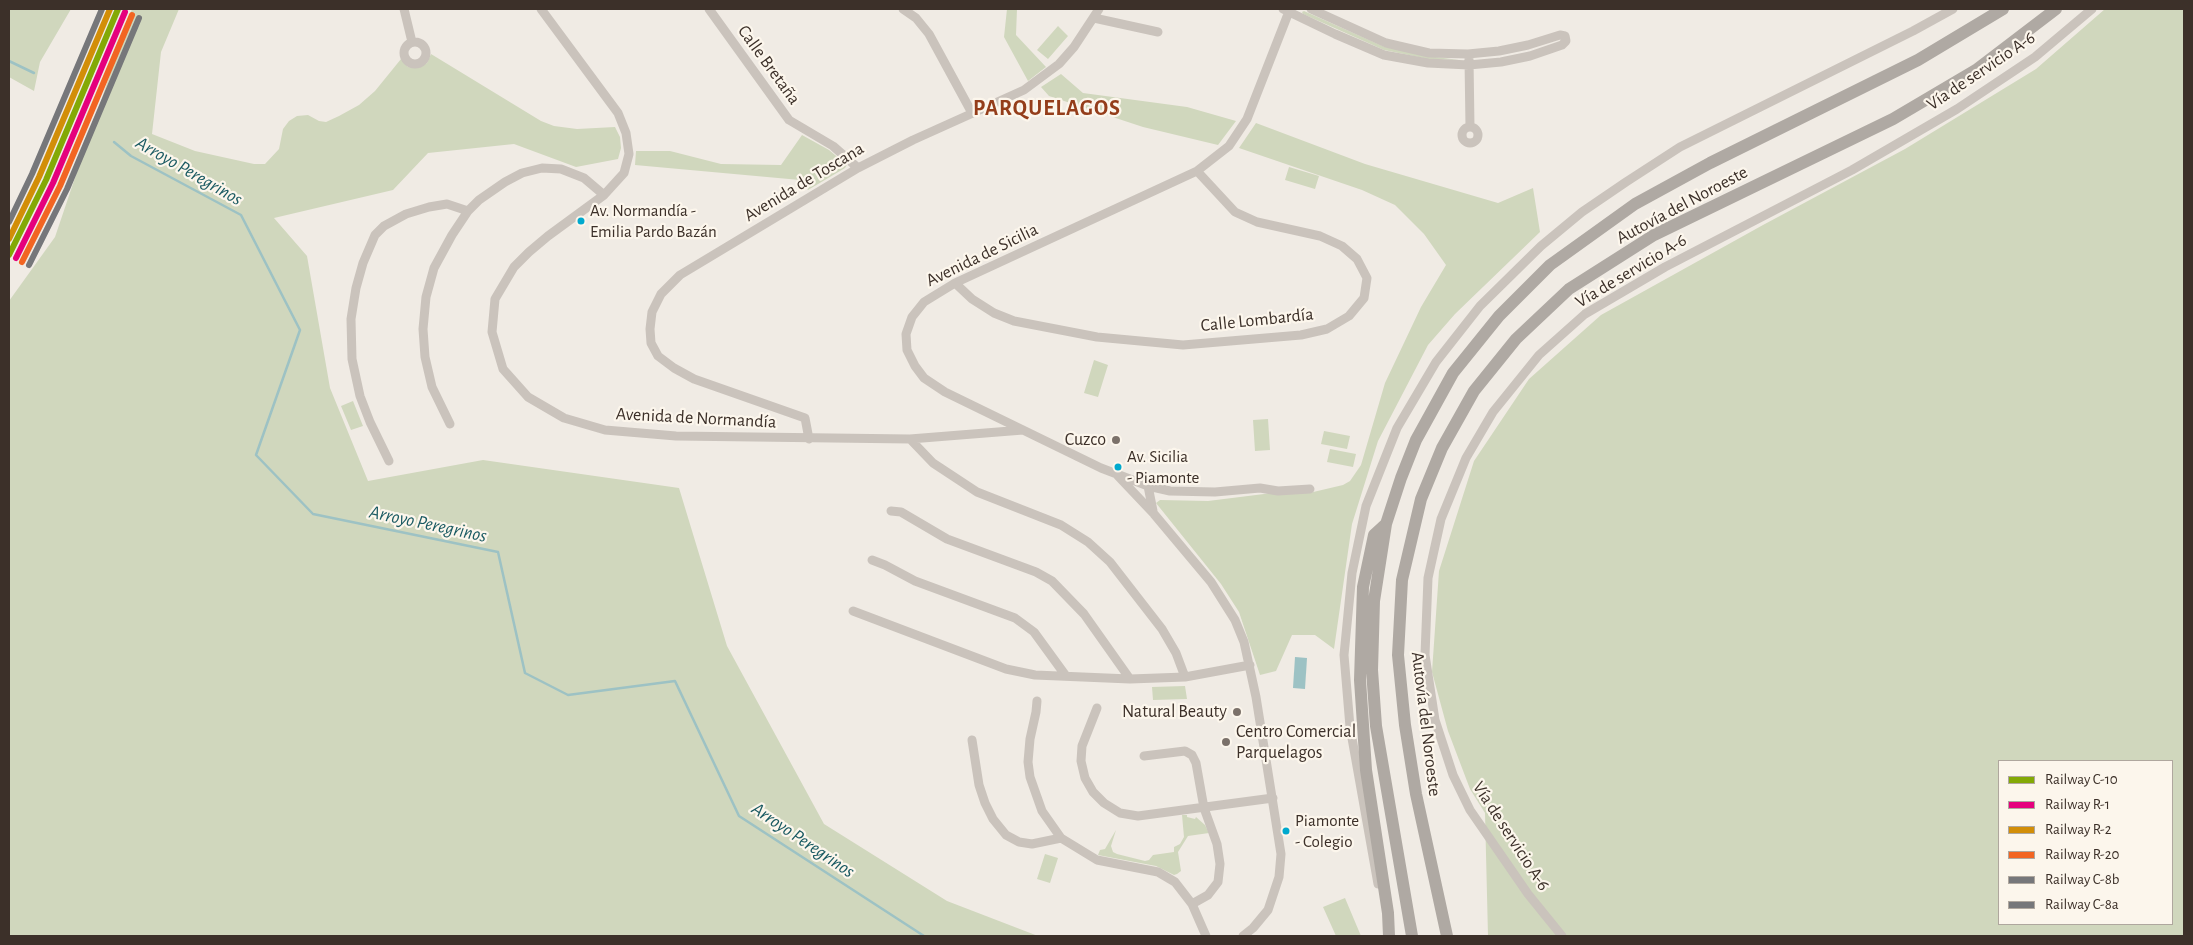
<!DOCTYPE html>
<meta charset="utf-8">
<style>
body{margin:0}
#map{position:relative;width:2193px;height:945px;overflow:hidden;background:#f0ebe4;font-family:"Alegreya Sans",sans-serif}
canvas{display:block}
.frame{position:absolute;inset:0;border:10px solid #3c3029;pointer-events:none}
.legend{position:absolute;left:1998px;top:760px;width:175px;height:165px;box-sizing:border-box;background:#fcf6ec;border:1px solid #afa79e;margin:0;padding:6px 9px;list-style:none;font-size:15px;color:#3c3029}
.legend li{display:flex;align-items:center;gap:10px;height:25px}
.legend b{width:25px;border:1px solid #afa79e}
</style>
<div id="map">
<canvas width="2193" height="945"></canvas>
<div class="frame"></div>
<ul class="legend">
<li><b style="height:6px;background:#83a906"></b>Railway C-10</li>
<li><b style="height:6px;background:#e5007d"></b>Railway R-1</li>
<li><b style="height:6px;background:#d28e08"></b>Railway R-2</li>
<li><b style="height:6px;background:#f26522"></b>Railway R-20</li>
<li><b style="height:6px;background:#76777a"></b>Railway C-8b</li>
<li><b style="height:6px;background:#76777a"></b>Railway C-8a</li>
</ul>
</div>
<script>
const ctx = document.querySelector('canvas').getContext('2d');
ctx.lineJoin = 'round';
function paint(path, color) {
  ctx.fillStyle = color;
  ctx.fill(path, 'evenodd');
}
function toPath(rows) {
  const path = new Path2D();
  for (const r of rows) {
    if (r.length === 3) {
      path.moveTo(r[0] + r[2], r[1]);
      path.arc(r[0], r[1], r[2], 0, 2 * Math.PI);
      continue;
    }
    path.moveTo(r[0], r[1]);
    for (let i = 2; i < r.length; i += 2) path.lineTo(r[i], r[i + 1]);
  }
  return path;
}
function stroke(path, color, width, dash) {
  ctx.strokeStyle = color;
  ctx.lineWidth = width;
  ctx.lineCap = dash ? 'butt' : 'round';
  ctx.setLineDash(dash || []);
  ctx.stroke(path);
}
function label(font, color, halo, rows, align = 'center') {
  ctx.font = font + ' "Alegreya Sans",sans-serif';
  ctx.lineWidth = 4.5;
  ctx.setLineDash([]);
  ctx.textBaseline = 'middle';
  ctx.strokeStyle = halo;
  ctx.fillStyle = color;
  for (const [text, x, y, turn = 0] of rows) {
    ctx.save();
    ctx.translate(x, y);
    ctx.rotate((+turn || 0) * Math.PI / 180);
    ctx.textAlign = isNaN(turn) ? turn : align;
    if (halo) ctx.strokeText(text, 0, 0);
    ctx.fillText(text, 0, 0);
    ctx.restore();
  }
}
paint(toPath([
 [9,9,71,9,40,62,34,91,9,77],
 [132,9,179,9,161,52,152,134,195,151,254,164,265,164,279,149,283,129,289,121,297,116,308,115,319,121,326,122,339,116,359,105,375,91,401,59,408,67,418,68,427,63,431,54,541,121,554,126,577,129,615,127,620,137,621,148,618,159,576,167,514,144,428,153,393,190,274,218,307,256,330,388,368,481,483,460,679,488,727,646,824,824,947,901,1038,936,9,936,9,301,55,237],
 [1007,9,1017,9,1016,35,1046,67,1028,81,1004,37],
 [2105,9,2184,9,2184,936,1488,936,1485,813,1470,789,1448,731,1432,672,1439,571,1474,461,1529,379,1601,315,1763,225,1905,149,2036,69],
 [1999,761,2172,761,2172,924,1999,924],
 [1304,11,1385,47,1428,56,1459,60,1428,59,1384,50,1303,14,1302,12],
 [1058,26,1068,36,1048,59,1037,50],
 [1061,74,1083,93,1187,107,1236,121,1218,145,1143,127,1049,96,1041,87],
 [1256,123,1365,164,1498,203,1533,188,1540,232,1455,314,1428,345,1378,441,1352,524,1334,649,1315,635,1292,635,1276,671,1260,675,1239,612,1221,584,1156,503,1160,500,1208,501,1272,493,1309,493,1343,485,1350,481,1361,465,1385,383,1421,307,1446,265,1424,234,1395,205,1362,190,1239,148],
 [802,135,829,150,847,165,845,168,808,190,800,180,635,165,636,151,670,151,721,164,781,165],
 [1289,167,1319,176,1315,189,1285,180],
 [1094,360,1108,365,1098,397,1084,393],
 [353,401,363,426,351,430,341,406],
 [1268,419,1270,450,1255,451,1253,420],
 [1324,431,1350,436,1347,449,1321,444],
 [1330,449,1356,454,1353,467,1327,462],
 [1185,686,1187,699,1153,700,1152,687],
 [1182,815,1187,815,1187,817,1195,819,1196,817,1205,825,1209,833,1188,836,1178,852,1181,871,1177,874,1174,875,1156,866,1098,855,1100,850,1105,849,1116,830,1111,846,1113,852,1117,854,1145,861,1149,860,1153,855,1174,852,1174,847,1180,844,1184,837],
 [1045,854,1058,858,1050,883,1037,879],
 [1345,898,1361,936,1336,936,1323,907]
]), '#d0d7bd');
paint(toPath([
 [1295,657,1307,658,1305,689,1293,688]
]), '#9dc2c4');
stroke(toPath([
 [9,61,34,73],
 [114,142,131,156,241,215,300,330,256,455,313,514,498,552,525,673,568,695,675,681,739,816,924,936]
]), '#9dc2c4', 2.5);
stroke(toPath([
 [404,9,412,42],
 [541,9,618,113,626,133,629,154,624,173,604,195,548,236,529,252,514,267,495,299,492,332,503,369,528,397,564,418,605,430,676,436,910,439,1023,430],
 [709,9,789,120,833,146,858,168],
 [903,9,916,18,929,34,972,113],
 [1283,9,1335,34,1384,55,1428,63,1469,65,1501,62,1530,56,1562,45,1566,41,1565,36,1560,35,1528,45,1499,51,1468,54,1429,53,1386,43,1311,9],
 [1290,9,1247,119,1229,146,1197,171,955,283,924,302,912,317,906,334,907,350,915,366,924,378,945,392,1101,468,1148,486,1170,491,1215,492,1260,488,1278,491,1310,489],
 [1094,18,1158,32],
 [415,53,11],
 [1469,59,1470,127],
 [1470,135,8],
 [955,283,972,299,994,313,1014,321,1097,337,1183,345,1301,335,1327,329,1349,316,1364,298,1367,278,1357,259,1342,246,1320,236,1257,222,1235,212,1197,171],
 [450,424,432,387,425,357,423,329,426,297,434,268,452,235,468,211,479,200,505,182,522,173,542,168,561,169,584,178,604,195],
 [809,439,805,418,694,379,674,368,658,356,651,343,650,329,652,312,661,294,680,275,858,168,913,140,1024,90,1059,64,1074,47,1099,9],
 [910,439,933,463,977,492,1061,525,1088,542,1110,562,1162,629,1176,653,1185,677],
 [389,461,370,422,360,396,352,359,351,319,356,288,363,263,375,235,384,226,406,214,429,207,447,204,468,211],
 [1118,476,1154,514,1211,582,1235,620,1244,642,1256,697,1281,854,1279,877,1268,910,1253,928,1243,936],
 [1148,486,1153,511],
 [891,511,901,512,947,539,1036,572,1052,581,1084,614,1130,679],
 [872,560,885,565,915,581,1015,618,1034,632,1066,676],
 [853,611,1006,669,1035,675,1130,679,1185,677,1250,665],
 [1037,701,1036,712,1030,739,1028,762,1030,777,1042,811,1061,838],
 [1097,708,1082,746,1081,761,1085,778,1093,792,1104,803,1120,813,1138,816,1273,798],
 [972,740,979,785,985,803,993,819,1006,835,1019,842,1032,844,1061,838,1097,860,1158,872,1175,882,1192,904,1206,936],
 [1144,756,1185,751,1192,755,1196,763,1204,808,1217,844,1220,864,1218,882,1208,895,1192,904],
 [1378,884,1350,727,1344,655,1352,573,1366,506,1397,428,1436,362,1480,306,1541,246,1582,212,1626,182,1680,147,1913,31,1953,9],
 [1562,936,1528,894,1470,810,1453,775,1435,720,1425,655,1428,578,1441,519,1466,458,1493,412,1539,355,1585,314,1665,267,1852,170,1957,109,2035,57,2092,9]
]), '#cac3bc', 9);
stroke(toPath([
 [1386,524,1374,535,1363,587,1360,680,1366,770,1388,913,1389,936],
 [1412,936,1376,726,1372,670,1374,601,1386,524,1401,478,1416,440,1453,373,1499,316,1550,265,1635,204,1710,163,1918,60,2003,9],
 [1447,936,1416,794,1405,725,1398,655,1402,580,1421,499,1442,448,1474,391,1516,339,1569,289,1654,235,1893,119,1976,70,2056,9]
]), '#afa9a3', 12);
stroke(toPath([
 [9,255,46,180,118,9]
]), '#83a906', 6);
stroke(toPath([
 [16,258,53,183,125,12]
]), '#e5007d', 6);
stroke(toPath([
 [9,239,39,177,110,9]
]), '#d28e08', 6);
stroke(toPath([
 [22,262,60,186,132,15]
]), '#f26522', 6);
stroke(toPath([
 [9,222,32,174,102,9]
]), '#76777a', 6);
stroke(toPath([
 [29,265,67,189,139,18]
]), '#76777a', 6);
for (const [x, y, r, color] of [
 [581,221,4.5,"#00a9ce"],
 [1116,440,5,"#7b716a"],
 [1118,467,4.5,"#00a9ce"],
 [1237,712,5,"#7b716a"],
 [1226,742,5,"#7b716a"],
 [1286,831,4.5,"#00a9ce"]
]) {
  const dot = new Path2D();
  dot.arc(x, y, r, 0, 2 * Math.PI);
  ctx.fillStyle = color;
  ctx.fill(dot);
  stroke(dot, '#fcf6ec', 2);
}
label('17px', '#3c3029', '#fcf6ec', [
 ["Av. Normandía -",590,211],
 ["Emilia Pardo Bazán",590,232],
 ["Av. Sicilia",1127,457],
 ["- Piamonte",1127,478],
 ["Piamonte",1295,821],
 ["- Colegio",1295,842]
], 'left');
label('18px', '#3c3029', '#fcf6ec', [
 ["Calle Bretaña",769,65,54],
 ["Vía de servicio A-6",1981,71,-34],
 ["Avenida de Toscana",804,182,-31],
 ["Autovía del Noroeste",1682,205,-28],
 ["Avenida de Sicilia",982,255,-26],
 ["Vía de servicio A-6",1631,271,-31],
 ["Calle Lombardía",1257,320,-6],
 ["Avenida de Normandía",696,418,3],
 ["Autovía del Noroeste",1426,724,83],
 ["Vía de servicio A-6",1511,836,57]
]);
label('18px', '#3c3029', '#fcf6ec', [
 ["Cuzco",1106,440],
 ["Natural Beauty",1227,712],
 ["Centro Comercial",1236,732,"left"],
 ["Parquelagos",1236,753,"left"]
], 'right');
label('italic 19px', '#1a5a62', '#fcf6ec', [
 ["Arroyo Peregrinos",189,171,30],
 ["Arroyo Peregrinos",428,524,12],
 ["Arroyo Peregrinos",803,840,34]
]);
ctx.letterSpacing = '1px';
label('bold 22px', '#943d1a', '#fcf6ec', [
 ["PARQUELAGOS",1047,108]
]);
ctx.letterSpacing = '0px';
</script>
